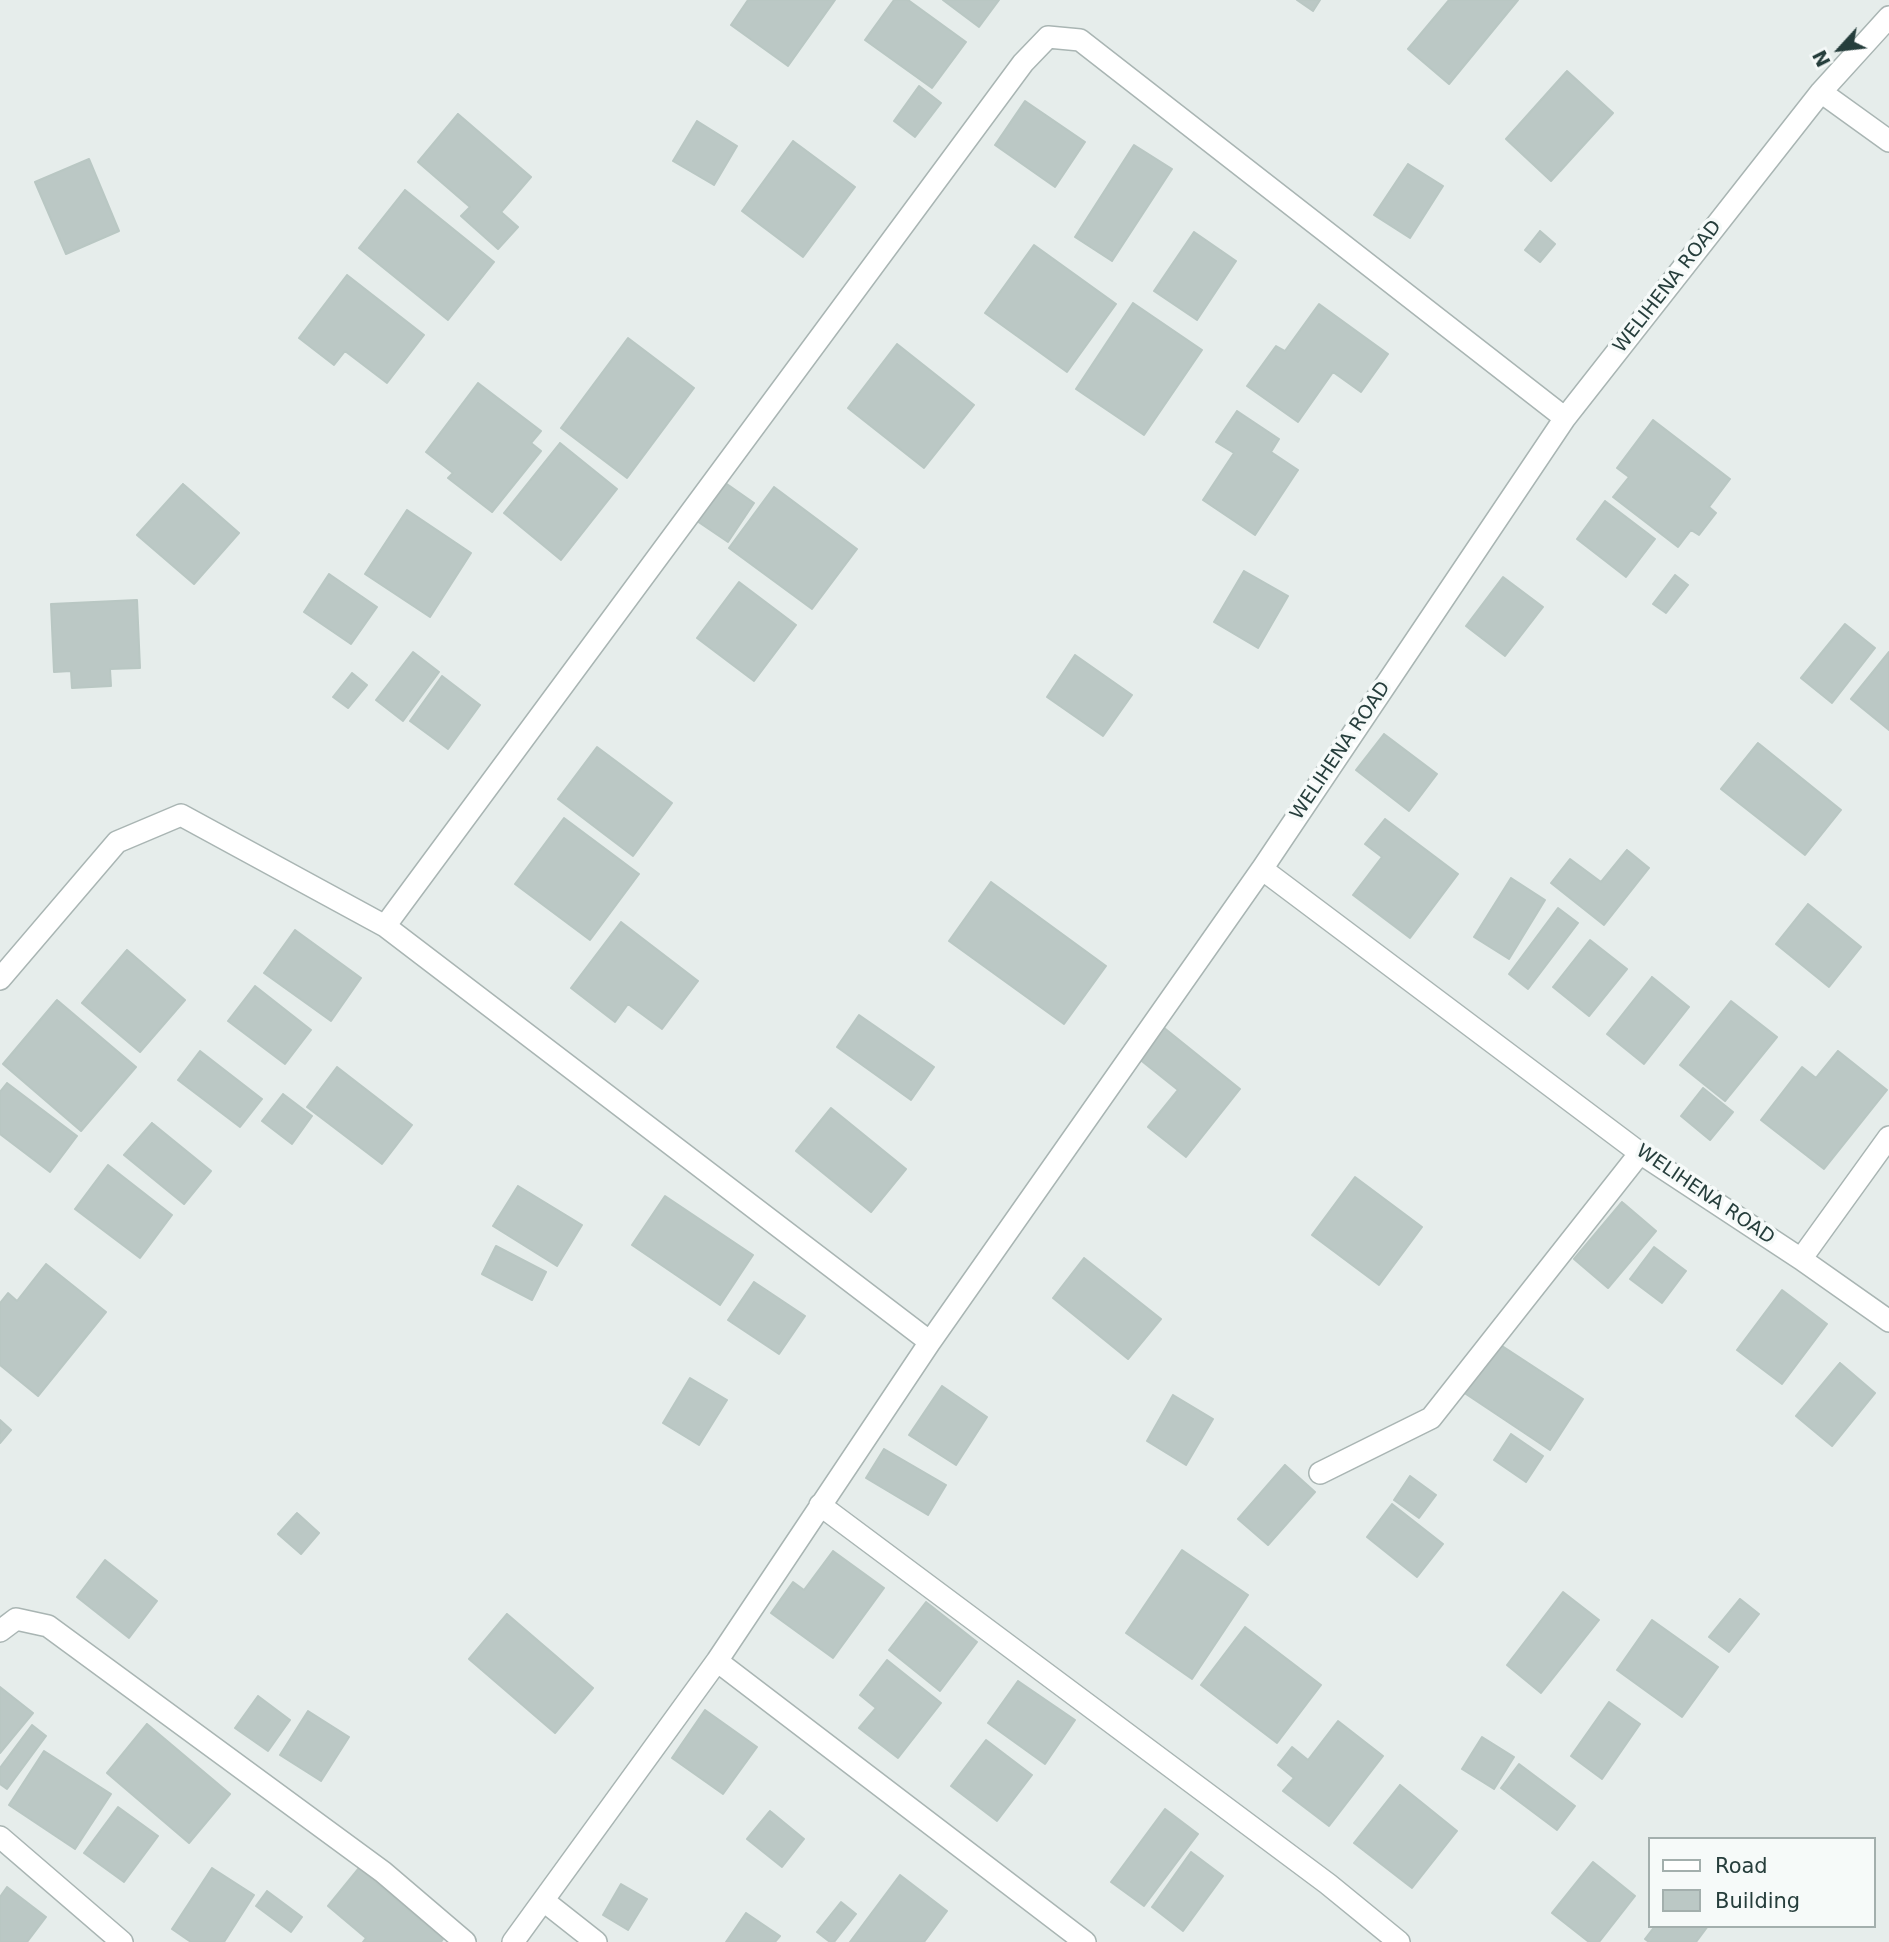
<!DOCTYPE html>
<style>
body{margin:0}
#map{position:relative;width:1889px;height:1942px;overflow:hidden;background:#e6edeb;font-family:"DejaVu Sans",sans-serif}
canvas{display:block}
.legend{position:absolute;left:1648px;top:1837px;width:228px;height:91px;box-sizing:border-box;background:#f6faf9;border:2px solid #a3afad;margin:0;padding:9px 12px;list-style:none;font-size:21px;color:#263e3c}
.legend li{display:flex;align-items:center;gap:14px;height:35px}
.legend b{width:35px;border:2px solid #a3afad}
.north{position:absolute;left:1805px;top:14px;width:70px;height:70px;-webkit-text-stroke:5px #f6faf9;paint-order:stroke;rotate:243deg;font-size:19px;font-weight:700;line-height:28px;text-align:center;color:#263e3c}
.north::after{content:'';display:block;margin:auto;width:24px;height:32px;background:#263e3c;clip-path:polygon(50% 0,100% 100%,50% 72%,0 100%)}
</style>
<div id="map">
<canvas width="1889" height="1942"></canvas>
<ul class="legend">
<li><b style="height:9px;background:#fff"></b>Road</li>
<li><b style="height:19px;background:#bbc8c5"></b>Building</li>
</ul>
<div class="north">N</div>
</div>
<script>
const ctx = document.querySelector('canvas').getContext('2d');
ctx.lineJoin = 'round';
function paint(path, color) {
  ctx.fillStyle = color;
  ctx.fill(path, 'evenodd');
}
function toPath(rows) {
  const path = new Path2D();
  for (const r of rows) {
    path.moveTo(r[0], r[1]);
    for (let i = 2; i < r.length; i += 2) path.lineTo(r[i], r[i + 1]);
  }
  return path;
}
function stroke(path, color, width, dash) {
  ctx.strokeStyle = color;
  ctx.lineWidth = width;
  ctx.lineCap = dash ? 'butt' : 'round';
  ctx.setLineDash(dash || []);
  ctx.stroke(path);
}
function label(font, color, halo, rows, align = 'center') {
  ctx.font = font + ' "DejaVu Sans",sans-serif';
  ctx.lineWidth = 7;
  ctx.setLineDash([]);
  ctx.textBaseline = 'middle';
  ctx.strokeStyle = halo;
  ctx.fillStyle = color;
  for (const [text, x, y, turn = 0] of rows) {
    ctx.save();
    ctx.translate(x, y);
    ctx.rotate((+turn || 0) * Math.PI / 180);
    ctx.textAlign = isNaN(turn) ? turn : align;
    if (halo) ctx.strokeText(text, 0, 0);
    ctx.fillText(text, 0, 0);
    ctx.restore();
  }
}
const building = toPath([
 [748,0,835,0,788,66,731,25,748,0],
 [894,0,908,0,966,42,932,88,865,40,894,0],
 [943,0,999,0,979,27,943,0],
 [1297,0,1320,0,1313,11,1297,0],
 [1449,0,1518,0,1449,84,1408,49,1449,0],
 [1567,71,1613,113,1551,181,1506,139,1567,71],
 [919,86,941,103,915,137,894,121,919,86],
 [1025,101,1085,142,1055,187,995,145,1025,101],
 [458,114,531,177,501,212,518,227,498,249,461,216,470,207,418,162,458,114],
 [697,121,737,146,714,185,673,161,697,121],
 [793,141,855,187,803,257,742,211,793,141],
 [1134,145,1172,169,1112,261,1075,237,1134,145],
 [89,159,119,231,66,254,35,182,89,159],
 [1408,164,1443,186,1410,238,1374,215,1408,164],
 [405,190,494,262,448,320,359,248,405,190],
 [1540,231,1555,244,1540,262,1525,250,1540,231],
 [1194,232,1236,261,1197,320,1154,291,1194,232],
 [1034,245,1116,304,1067,372,985,313,1034,245],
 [347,275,424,335,387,383,345,351,334,365,299,338,347,275],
 [1133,303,1202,350,1144,435,1076,389,1133,303],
 [1319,304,1388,354,1361,392,1333,372,1298,422,1247,386,1276,346,1285,351,1319,304],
 [628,338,694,388,627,478,561,428,628,338],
 [897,344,974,405,924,468,848,408,897,344],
 [478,383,541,431,531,443,541,451,492,512,448,478,453,473,426,452,478,383],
 [1237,411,1279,439,1271,452,1298,470,1255,535,1203,500,1234,453,1216,442,1237,411],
 [1653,420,1730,479,1709,507,1716,513,1699,535,1691,530,1678,547,1613,497,1629,477,1617,468,1653,420],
 [560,443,617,489,561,560,504,513,560,443],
 [724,482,754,503,728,542,697,521,724,482],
 [183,484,239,533,194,584,137,535,183,484],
 [774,487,857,549,812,609,729,548,774,487],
 [1605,501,1655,539,1626,577,1577,539,1605,501],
 [407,510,471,553,430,617,365,574,407,510],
 [1244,571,1288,596,1258,648,1214,622,1244,571],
 [329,574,377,607,351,644,304,612,329,574],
 [1675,575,1688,585,1666,613,1653,604,1675,575],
 [1503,577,1543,607,1505,656,1466,626,1503,577],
 [739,582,796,625,754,681,697,638,739,582],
 [137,600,140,668,110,669,111,686,72,688,71,671,54,672,51,604,137,600],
 [1845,624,1875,648,1832,703,1801,678,1845,624],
 [413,652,439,672,403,721,376,700,413,652],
 [1889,652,1889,730,1851,699,1889,652],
 [1075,655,1132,695,1103,736,1047,697,1075,655],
 [352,673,367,685,348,708,333,697,352,673],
 [442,676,480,705,448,749,410,721,442,676],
 [1384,734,1437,774,1409,811,1356,770,1384,734],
 [1758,743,1841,810,1805,855,1721,789,1758,743],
 [597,747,672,803,633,856,558,799,597,747],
 [564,818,639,874,590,940,515,884,564,818],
 [1385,819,1458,874,1410,938,1353,895,1382,857,1365,844,1385,819],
 [1627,850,1649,868,1604,925,1551,883,1570,859,1601,882,1627,850],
 [1511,878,1545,900,1509,959,1474,937,1511,878],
 [991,882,1106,966,1064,1024,949,941,991,882],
 [1808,904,1861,947,1829,987,1776,944,1808,904],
 [1558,908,1578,923,1528,989,1509,974,1558,908],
 [621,922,698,981,662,1029,628,1004,615,1022,571,988,621,922],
 [295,930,361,978,331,1021,264,973,295,930],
 [1590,940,1627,969,1589,1016,1553,987,1590,940],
 [127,950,185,1000,140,1052,82,1003,127,950],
 [1652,977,1689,1007,1644,1064,1607,1034,1652,977],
 [255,986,311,1030,285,1064,228,1021,255,986],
 [57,1000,136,1067,81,1131,3,1064,57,1000],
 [1731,1001,1777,1037,1725,1101,1680,1065,1731,1001],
 [859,1015,934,1067,911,1100,837,1047,859,1015],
 [1163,1027,1240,1089,1186,1157,1148,1127,1178,1090,1138,1058,1163,1027],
 [200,1051,262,1099,240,1127,178,1080,200,1051],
 [1838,1051,1887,1090,1824,1169,1761,1120,1802,1067,1816,1078,1838,1051],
 [337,1067,412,1125,382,1164,307,1107,337,1067],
 [7,1083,77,1136,50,1172,0,1134,0,1092,7,1083],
 [1703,1088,1733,1112,1710,1140,1681,1116,1703,1088],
 [283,1094,312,1116,292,1144,262,1121,283,1094],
 [831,1108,906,1169,871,1212,796,1151,831,1108],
 [152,1123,211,1171,184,1204,124,1155,152,1123],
 [108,1165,172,1215,140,1258,75,1209,108,1165],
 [1355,1177,1422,1227,1379,1285,1312,1235,1355,1177],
 [518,1186,582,1225,557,1266,493,1226,518,1186],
 [665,1196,753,1255,720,1305,632,1245,665,1196],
 [1622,1202,1656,1231,1608,1288,1574,1259,1622,1202],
 [496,1246,546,1272,532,1300,482,1274,496,1246],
 [1654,1247,1686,1271,1662,1303,1630,1279,1654,1247],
 [1084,1258,1161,1319,1128,1359,1053,1298,1084,1258],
 [46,1264,106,1312,38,1396,0,1365,0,1303,8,1293,17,1301,46,1264],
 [754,1282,805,1316,779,1354,728,1320,754,1282],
 [1782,1290,1827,1324,1782,1384,1737,1350,1782,1290],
 [1496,1342,1583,1399,1550,1450,1463,1392,1496,1342],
 [1840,1363,1875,1393,1832,1446,1796,1416,1840,1363],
 [690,1378,727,1400,699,1445,663,1423,690,1378],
 [942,1386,987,1417,956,1465,909,1435,942,1386],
 [1173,1395,1213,1419,1186,1465,1147,1441,1173,1395],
 [0,1420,11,1430,0,1443,0,1420],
 [1511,1434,1543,1456,1526,1482,1494,1460,1511,1434],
 [884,1449,946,1485,928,1515,866,1478,884,1449],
 [1285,1465,1315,1492,1268,1545,1238,1519,1285,1465],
 [1410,1476,1436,1495,1419,1518,1394,1500,1410,1476],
 [1392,1504,1443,1544,1417,1577,1367,1537,1392,1504],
 [297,1513,319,1533,301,1554,278,1534,297,1513],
 [1182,1550,1248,1595,1192,1679,1126,1633,1182,1550],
 [833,1551,884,1588,833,1658,771,1613,793,1582,804,1590,833,1551],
 [105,1560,157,1601,129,1638,77,1597,105,1560],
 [1563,1592,1599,1620,1541,1693,1507,1665,1563,1592],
 [1740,1599,1759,1614,1729,1652,1709,1637,1740,1599],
 [926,1602,977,1642,940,1691,889,1650,926,1602],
 [507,1614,593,1688,555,1733,469,1659,507,1614],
 [1652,1620,1718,1667,1682,1717,1617,1670,1652,1620],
 [1245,1627,1321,1685,1277,1743,1201,1685,1245,1627],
 [887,1660,941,1703,898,1758,859,1728,876,1708,860,1695,887,1660],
 [1018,1681,1075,1720,1045,1764,988,1723,1018,1681],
 [0,1687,33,1713,0,1753,0,1687],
 [258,1696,290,1720,268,1751,235,1728,258,1696],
 [1609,1702,1640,1724,1602,1779,1571,1756,1609,1702],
 [705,1710,757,1747,723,1794,672,1758,705,1710],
 [308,1711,349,1737,321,1781,280,1755,308,1711],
 [1338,1721,1383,1756,1329,1826,1283,1791,1294,1778,1278,1765,1292,1747,1308,1760,1338,1721],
 [147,1724,230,1794,189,1843,107,1773,147,1724],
 [32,1725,46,1736,7,1789,0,1784,0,1768,32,1725],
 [1482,1737,1514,1757,1494,1789,1462,1769,1482,1737],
 [986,1740,1032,1775,997,1821,951,1786,986,1740],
 [44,1751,111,1794,75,1849,9,1805,44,1751],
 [1519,1764,1575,1806,1557,1830,1501,1788,1519,1764],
 [1400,1785,1457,1831,1412,1888,1354,1843,1400,1785],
 [118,1807,158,1836,124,1882,84,1853,118,1807],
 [1165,1809,1198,1834,1144,1906,1111,1882,1165,1809],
 [770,1811,804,1839,782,1867,747,1839,770,1811],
 [1191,1852,1223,1876,1183,1931,1152,1907,1191,1852],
 [1593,1862,1635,1896,1599,1942,1589,1942,1552,1913,1593,1862],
 [212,1868,254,1895,224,1942,191,1942,172,1929,212,1868],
 [359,1868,443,1939,441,1942,363,1942,366,1938,328,1906,359,1868],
 [900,1875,947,1911,924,1942,850,1942,900,1875],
 [621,1884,647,1899,628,1930,603,1915,621,1884],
 [7,1887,46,1917,27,1942,0,1942,0,1897,7,1887],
 [267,1891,302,1917,291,1932,256,1906,267,1891],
 [841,1902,856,1914,834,1942,830,1942,817,1932,841,1902],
 [746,1913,780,1936,775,1942,726,1942,746,1913],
 [1655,1926,1708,1926,1696,1942,1649,1942,1645,1939,1655,1926]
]);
paint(building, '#bbc8c5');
stroke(building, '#b9c7c3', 2);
const street = toPath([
 [1889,17,1821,92,1565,418,1262,869,1640,1153,1801,1259,1889,1321],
 [1821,92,1889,141],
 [385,926,1023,63,1048,37,1080,40,1565,418],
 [0,979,117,842,181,815,385,926,930,1342],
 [1801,1259,1889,1137],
 [1320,1473,1431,1418,1640,1153],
 [820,1505,1328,1884,1399,1942],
 [0,1631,16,1619,48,1626,383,1872,465,1942],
 [717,1661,1085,1942],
 [0,1837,122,1942],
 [544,1901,596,1942],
 [513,1942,717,1661,930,1342,1262,869]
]);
stroke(street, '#a9b5b3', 24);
stroke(street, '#fff', 21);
label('19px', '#263e3c', '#f6faf9', [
 ["WELIHENA ROAD",1668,287,-52],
 ["WELIHENA ROAD",1341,751,-56],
 ["WELIHENA ROAD",1705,1195,34]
]);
</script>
